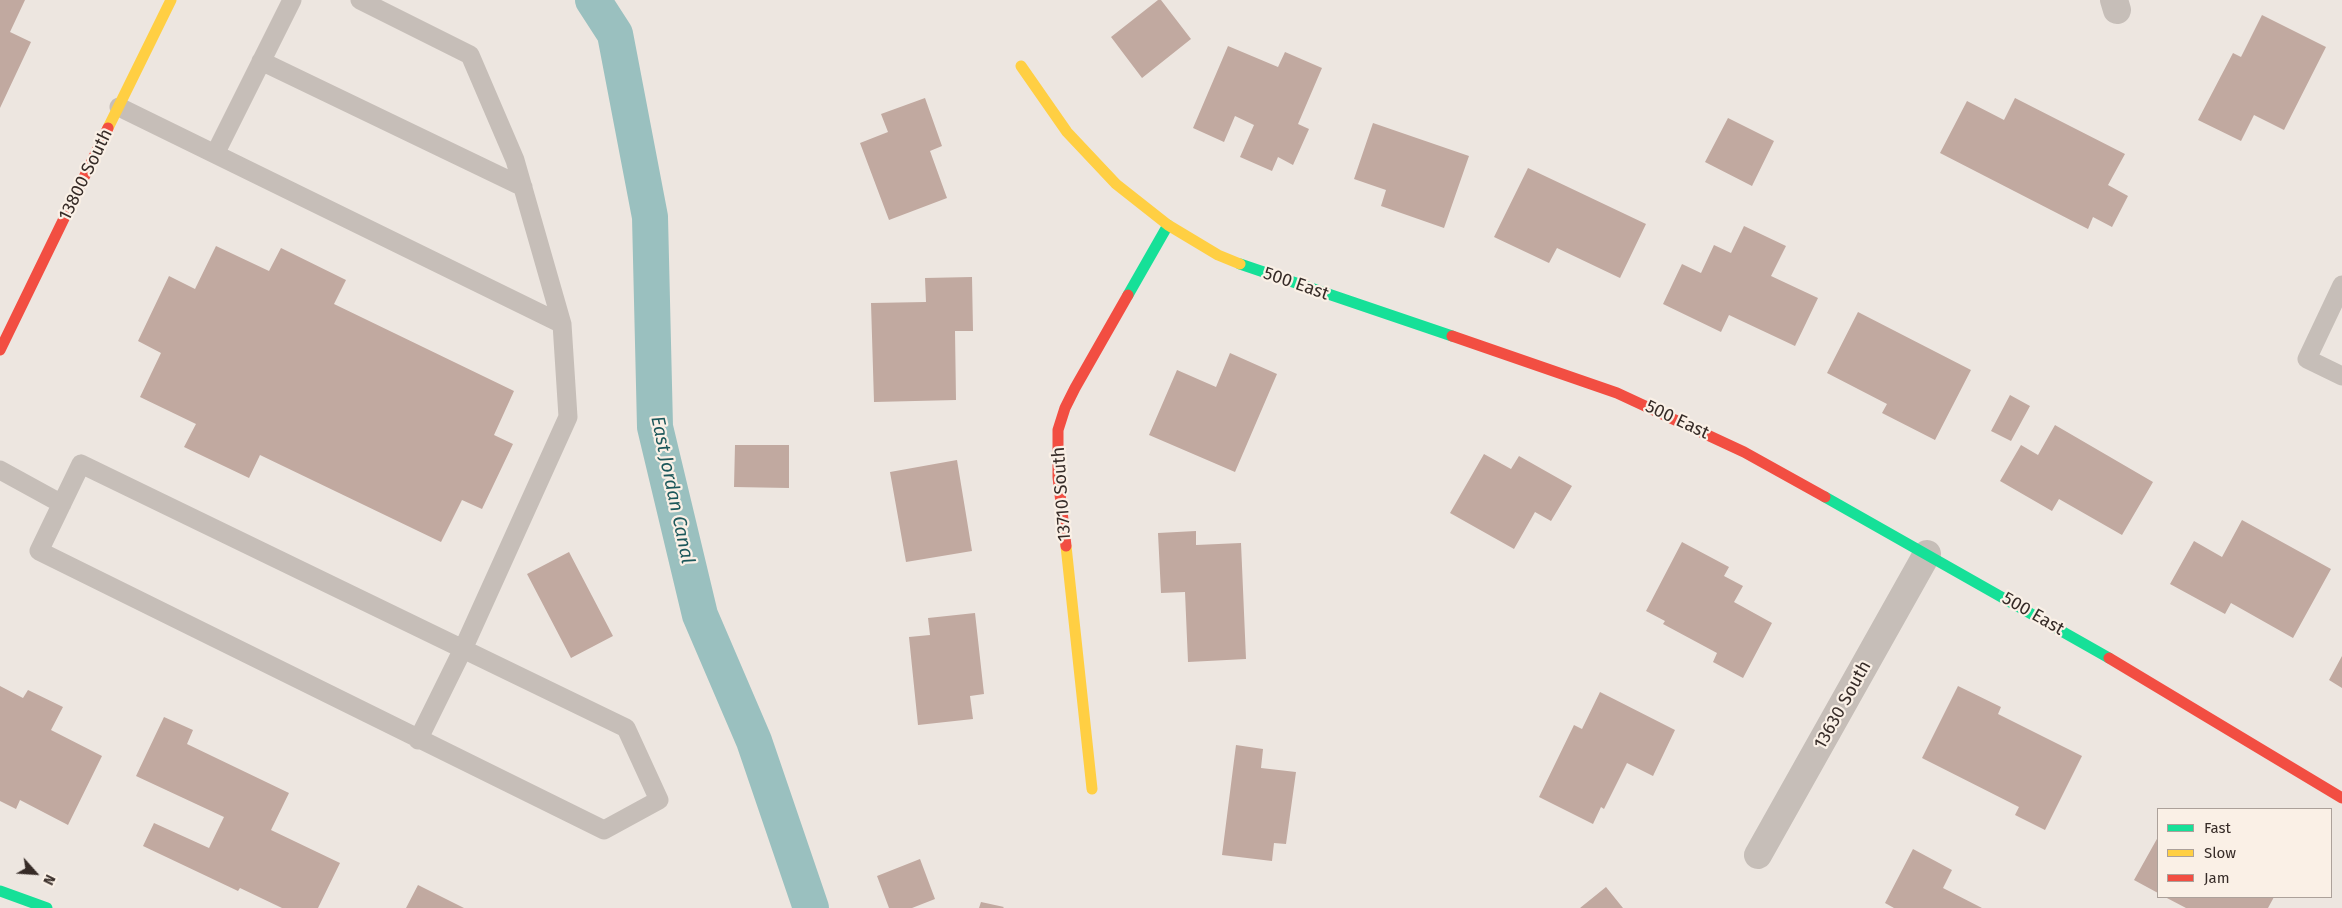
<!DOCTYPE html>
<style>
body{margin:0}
#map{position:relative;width:2342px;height:908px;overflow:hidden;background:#ede6e0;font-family:"Fira Sans",sans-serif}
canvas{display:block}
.legend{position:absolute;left:2157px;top:808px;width:175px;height:90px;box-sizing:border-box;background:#faf0e6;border:1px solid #aca19a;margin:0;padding:6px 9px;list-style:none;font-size:15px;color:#362b27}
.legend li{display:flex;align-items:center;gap:10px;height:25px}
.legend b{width:25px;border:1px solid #aca19a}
.north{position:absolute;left:10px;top:848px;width:50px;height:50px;-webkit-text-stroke:4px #faf0e6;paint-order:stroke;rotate:116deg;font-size:14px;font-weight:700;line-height:20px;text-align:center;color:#362b27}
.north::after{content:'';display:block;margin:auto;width:18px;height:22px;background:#362b27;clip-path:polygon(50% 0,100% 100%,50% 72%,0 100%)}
</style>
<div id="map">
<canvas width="2342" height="908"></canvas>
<ul class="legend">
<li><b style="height:6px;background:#16e098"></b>Fast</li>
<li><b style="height:6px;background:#ffcf43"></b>Slow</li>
<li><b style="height:6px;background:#f24e42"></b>Jam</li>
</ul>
<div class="north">N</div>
</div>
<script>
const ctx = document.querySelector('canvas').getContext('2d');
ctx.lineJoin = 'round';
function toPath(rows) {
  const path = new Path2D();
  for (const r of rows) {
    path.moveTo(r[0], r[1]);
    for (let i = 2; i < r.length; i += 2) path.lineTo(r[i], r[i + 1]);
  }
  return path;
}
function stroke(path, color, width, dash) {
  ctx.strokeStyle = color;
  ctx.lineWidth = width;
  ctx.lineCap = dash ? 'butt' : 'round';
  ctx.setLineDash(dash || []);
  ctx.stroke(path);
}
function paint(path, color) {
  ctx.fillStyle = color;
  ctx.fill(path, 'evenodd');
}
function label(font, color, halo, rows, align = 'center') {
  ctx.font = font + ' "Fira Sans",sans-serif';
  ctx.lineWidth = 4.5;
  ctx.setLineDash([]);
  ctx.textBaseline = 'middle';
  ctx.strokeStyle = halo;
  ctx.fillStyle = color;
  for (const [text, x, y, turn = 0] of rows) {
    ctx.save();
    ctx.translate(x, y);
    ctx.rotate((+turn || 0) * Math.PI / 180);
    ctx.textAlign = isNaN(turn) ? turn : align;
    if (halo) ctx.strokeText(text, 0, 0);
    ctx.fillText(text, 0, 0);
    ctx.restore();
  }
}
stroke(toPath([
 [593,0,615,34,650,217,655,427,700,615,754,741,811,908]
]), '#9ac0bf', 36);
paint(toPath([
 [0,0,25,0,10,32,31,42,0,108],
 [1158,0,1161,0,1191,39,1142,78,1111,37],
 [2262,15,2326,47,2284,130,2254,115,2241,141,2198,120,2233,53,2241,57],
 [1228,46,1278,67,1285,52,1322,68,1298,124,1309,129,1293,165,1278,157,1272,171,1240,157,1254,125,1235,116,1224,142,1193,128],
 [925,98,942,146,930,151,947,198,889,220,860,143,888,132,881,114],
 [2015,98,2125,154,2108,185,2128,196,2112,227,2093,217,2088,229,1940,153,1967,101,2004,120],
 [1728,118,1774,141,1752,186,1705,162],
 [1373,123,1469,156,1444,228,1381,206,1386,190,1354,179],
 [1528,168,1646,224,1620,278,1557,248,1549,263,1494,237],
 [1744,226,1786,246,1771,276,1818,298,1795,346,1729,315,1721,332,1663,304,1682,264,1701,273,1714,245,1731,253],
 [216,246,269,271,281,248,346,280,334,304,514,391,494,435,513,444,482,509,462,500,441,542,260,455,249,478,184,447,196,424,140,397,161,353,138,341,169,276,195,289],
 [972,277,973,331,955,331,956,400,874,402,871,303,926,302,925,278],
 [1858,312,1971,370,1935,440,1882,413,1887,404,1827,373],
 [1230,353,1277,374,1235,472,1149,435,1177,370,1216,387],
 [2010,395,2030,406,2011,441,1991,431],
 [2055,425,2153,482,2122,535,2059,499,2052,511,2000,481,2021,445,2038,455],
 [735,445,789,445,789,488,734,487],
 [1484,454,1511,469,1519,456,1572,486,1551,521,1535,512,1514,549,1450,513],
 [957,460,972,551,906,562,890,472],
 [2242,520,2331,569,2293,638,2231,603,2225,614,2170,584,2194,541,2222,557],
 [1196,531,1196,545,1241,543,1246,659,1188,662,1185,592,1161,593,1158,533],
 [1682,542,1729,567,1724,576,1743,586,1734,602,1772,623,1743,678,1713,662,1717,653,1663,624,1665,621,1646,611],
 [569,552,613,636,571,658,527,574],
 [975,613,984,694,970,696,973,719,918,725,909,637,930,635,928,618],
 [2342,656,2342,688,2329,680],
 [0,686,23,698,28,690,63,707,51,730,102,756,68,825,20,800,16,809,0,801],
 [1958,686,2001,707,1998,714,2082,756,2045,830,2015,815,2019,807,1922,758],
 [1600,692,1675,730,1653,776,1627,763,1604,809,1601,807,1593,824,1539,797,1574,725,1582,729],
 [164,717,193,730,187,744,289,793,271,830,340,863,318,908,282,908,240,888,238,891,143,846,154,823,209,848,224,817,136,776],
 [1236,745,1263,749,1261,768,1296,772,1286,844,1274,843,1272,861,1222,855],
 [2158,837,2158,893,2134,880],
 [1913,849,1952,870,1943,888,1982,908,1894,908,1885,903],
 [920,859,935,899,912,908,889,908,877,876],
 [418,885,464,908,406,908],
 [1606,887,1623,908,1580,908],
 [2165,897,2274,897,2268,908,2186,908],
 [981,902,1004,907,1003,908,979,908]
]), '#c1a9a0');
stroke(toPath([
 [360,0,470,55,515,160,562,324,568,417,463,649,418,740],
 [261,61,523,187],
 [119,107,562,324],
 [215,154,292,0],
 [2342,285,2307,359,2342,376],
 [81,464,626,728,659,800,604,830,39,551,81,464],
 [0,470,62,504]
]), '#c6beb8', 19);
stroke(toPath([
 [2114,0,2117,10],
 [1758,855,1927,554]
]), '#c6beb8', 28);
stroke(toPath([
 [1240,264,1452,336],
 [1128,295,1168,225],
 [1825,497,2109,658],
 [0,891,47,908]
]), '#16e098', 11);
stroke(toPath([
 [1021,66,1067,132,1116,184,1168,225,1218,255,1240,264],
 [108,128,171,0],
 [1066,546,1092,789]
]), '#ffcf43', 11);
stroke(toPath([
 [1452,336,1617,393,1744,452,1825,497],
 [0,350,108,128],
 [1066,546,1058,477,1058,430,1065,408,1075,388,1128,295],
 [2109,658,2342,798]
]), '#f24e42', 11);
label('18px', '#362b27', '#faf0e6', [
 ["13800 South",86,175,-64],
 ["500 East",1296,284,19],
 ["500 East",1677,420,25],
 ["13710 South",1062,494,-94],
 ["500 East",2033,614,30],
 ["13630 South",1843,705,-61]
]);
label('italic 19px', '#1b575a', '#faf0e6', [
 ["East Jordan Canal",672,490,78]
]);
</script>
